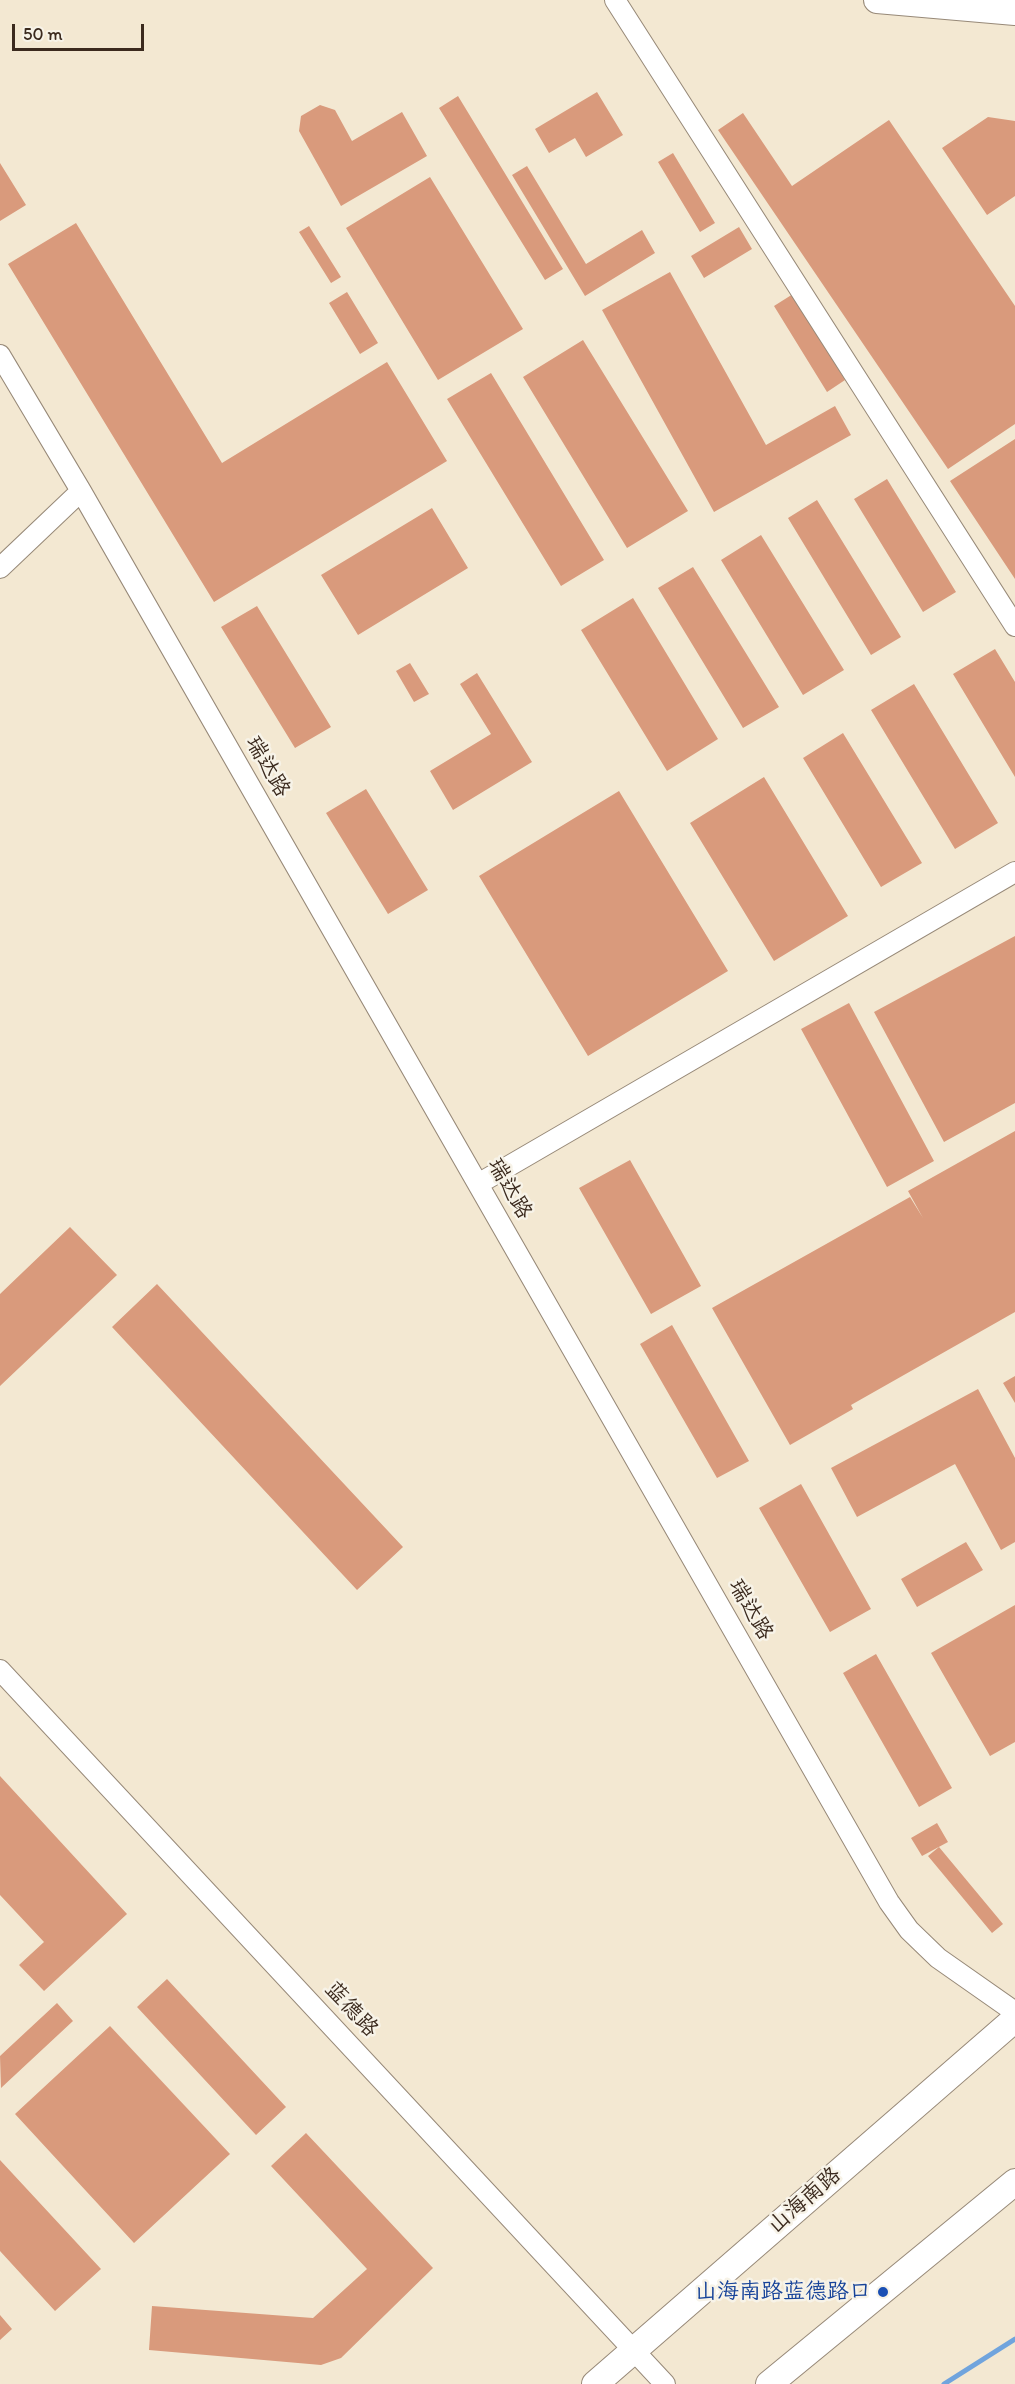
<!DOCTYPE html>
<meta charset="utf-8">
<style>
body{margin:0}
#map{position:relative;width:1015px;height:2384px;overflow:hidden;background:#f3e8d2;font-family:Itim,sans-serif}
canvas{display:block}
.scale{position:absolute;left:12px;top:24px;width:132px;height:27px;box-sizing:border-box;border:3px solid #3b2a1e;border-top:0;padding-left:8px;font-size:18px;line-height:21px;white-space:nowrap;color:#3b2a1e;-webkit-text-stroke:4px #f7f3e8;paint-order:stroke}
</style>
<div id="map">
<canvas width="1015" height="2384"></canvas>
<div class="scale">50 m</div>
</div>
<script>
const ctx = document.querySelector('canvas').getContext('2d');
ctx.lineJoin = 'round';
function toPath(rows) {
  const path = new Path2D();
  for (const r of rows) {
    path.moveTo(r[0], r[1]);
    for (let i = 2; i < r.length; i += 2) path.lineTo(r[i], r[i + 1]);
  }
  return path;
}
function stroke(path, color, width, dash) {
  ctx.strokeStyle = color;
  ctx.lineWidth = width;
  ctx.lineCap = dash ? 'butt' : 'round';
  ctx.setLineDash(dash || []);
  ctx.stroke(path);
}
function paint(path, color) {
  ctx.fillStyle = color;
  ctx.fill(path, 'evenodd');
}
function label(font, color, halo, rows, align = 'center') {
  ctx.font = font + ' Itim,"LXGW WenKai TC",sans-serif';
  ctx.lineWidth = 5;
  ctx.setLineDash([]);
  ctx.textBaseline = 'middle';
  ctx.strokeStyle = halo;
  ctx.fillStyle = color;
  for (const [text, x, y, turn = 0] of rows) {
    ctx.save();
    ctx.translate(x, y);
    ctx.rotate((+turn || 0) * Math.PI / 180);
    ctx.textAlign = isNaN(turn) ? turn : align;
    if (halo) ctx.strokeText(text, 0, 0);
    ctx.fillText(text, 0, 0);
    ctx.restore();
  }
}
stroke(toPath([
 [944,2384,1015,2339]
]), '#70a4dd', 5);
paint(toPath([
 [597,92,623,135,586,157,575,138,549,153,535,129],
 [458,96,563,269,545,280,439,108],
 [320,105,335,110,352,141,402,112,427,156,341,206,299,131,301,116],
 [743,113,792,186,889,120,1015,306,1015,424,948,469,718,130],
 [988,117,1015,121,1015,196,987,215,942,148],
 [673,153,715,223,700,232,658,162],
 [0,163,26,205,0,221],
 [527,166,586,264,642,230,655,253,585,296,512,175],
 [430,177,523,329,438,380,346,228],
 [76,223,222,463,387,362,447,461,214,602,8,264],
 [309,226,341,277,331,283,299,232],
 [739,227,752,249,704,278,691,256],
 [670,272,766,445,835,406,851,435,714,512,602,310],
 [347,292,378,343,360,354,329,303],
 [793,294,845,380,827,392,774,306],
 [583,340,688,511,627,548,523,377],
 [491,373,604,560,561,586,447,399],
 [1015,439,1015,579,950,481],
 [887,479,956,592,923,612,854,499],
 [817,500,901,637,871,655,788,518],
 [432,508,468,568,358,635,321,575],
 [761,535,844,670,803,695,721,560],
 [693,567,779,707,743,728,658,588],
 [633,598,718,739,667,771,581,630],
 [257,606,331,727,295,748,221,627],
 [995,649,1015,682,1015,777,953,674],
 [410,663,429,694,414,702,396,671],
 [477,673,532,762,453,810,430,771,491,734,460,684],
 [914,684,998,823,955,849,871,710],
 [843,733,922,863,881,887,803,758],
 [764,777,848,916,774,961,690,823],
 [366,789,428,890,388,914,326,813],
 [619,791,728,971,588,1056,479,876],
 [1015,936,1015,1103,944,1142,874,1012],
 [849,1003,934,1161,887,1187,801,1029],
 [1015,1131,1015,1312,851,1405,853,1409,790,1445,712,1308,910,1197,923,1218,908,1191],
 [630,1160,701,1286,651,1314,579,1188],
 [70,1227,117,1275,0,1386,0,1294],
 [157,1284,403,1547,357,1590,112,1327],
 [672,1325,749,1461,717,1478,640,1344],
 [1015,1376,1015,1403,1003,1383],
 [978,1389,1015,1458,1015,1542,1001,1550,955,1464,857,1517,831,1468],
 [801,1484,871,1609,830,1632,759,1508],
 [966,1542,983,1570,917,1607,901,1579],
 [1015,1605,1015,1742,990,1756,931,1653],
 [876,1654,952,1788,919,1807,843,1673],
 [0,1776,127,1914,44,1991,19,1965,44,1942,0,1895],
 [937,1823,948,1842,922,1856,911,1838],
 [939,1847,1003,1924,992,1933,928,1856],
 [167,1979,286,2107,256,2135,137,2007],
 [57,2003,73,2021,1,2088,0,2056],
 [110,2026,230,2154,134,2243,15,2114],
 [306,2133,433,2268,341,2358,321,2365,149,2350,152,2306,313,2318,367,2269,271,2166],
 [0,2160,101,2269,55,2311,0,2251],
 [0,2315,12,2329,0,2340]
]), '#d99a7c');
const minor = toPath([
 [615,0,1015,626],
 [0,355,81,491,889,1902,909,1930,938,1958,1015,2012],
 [0,568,81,491],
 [478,1184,1015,872],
 [0,1670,665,2384]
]);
const major = toPath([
 [877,0,1015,12],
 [595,2384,1015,2019],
 [769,2384,1015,2182]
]);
stroke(minor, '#978978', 22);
stroke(major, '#978978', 28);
stroke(minor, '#fff', 20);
stroke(major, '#fff', 26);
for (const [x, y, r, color] of [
 [883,2292,6,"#1a4fb4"]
]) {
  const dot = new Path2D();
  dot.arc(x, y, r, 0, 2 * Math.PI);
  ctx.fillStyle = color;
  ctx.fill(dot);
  stroke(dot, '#f7f3e8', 2);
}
label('22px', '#3b2a1e', '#f7f3e8', [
 ["瑞达路",267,767,60],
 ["瑞达路",509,1189,60],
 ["瑞达路",750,1610,60],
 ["蓝德路",351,2010,47],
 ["山海南路",805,2201,-41]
]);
label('22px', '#164399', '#f7f3e8', [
 ["山海南路蓝德路口",871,2292]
], 'right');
</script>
